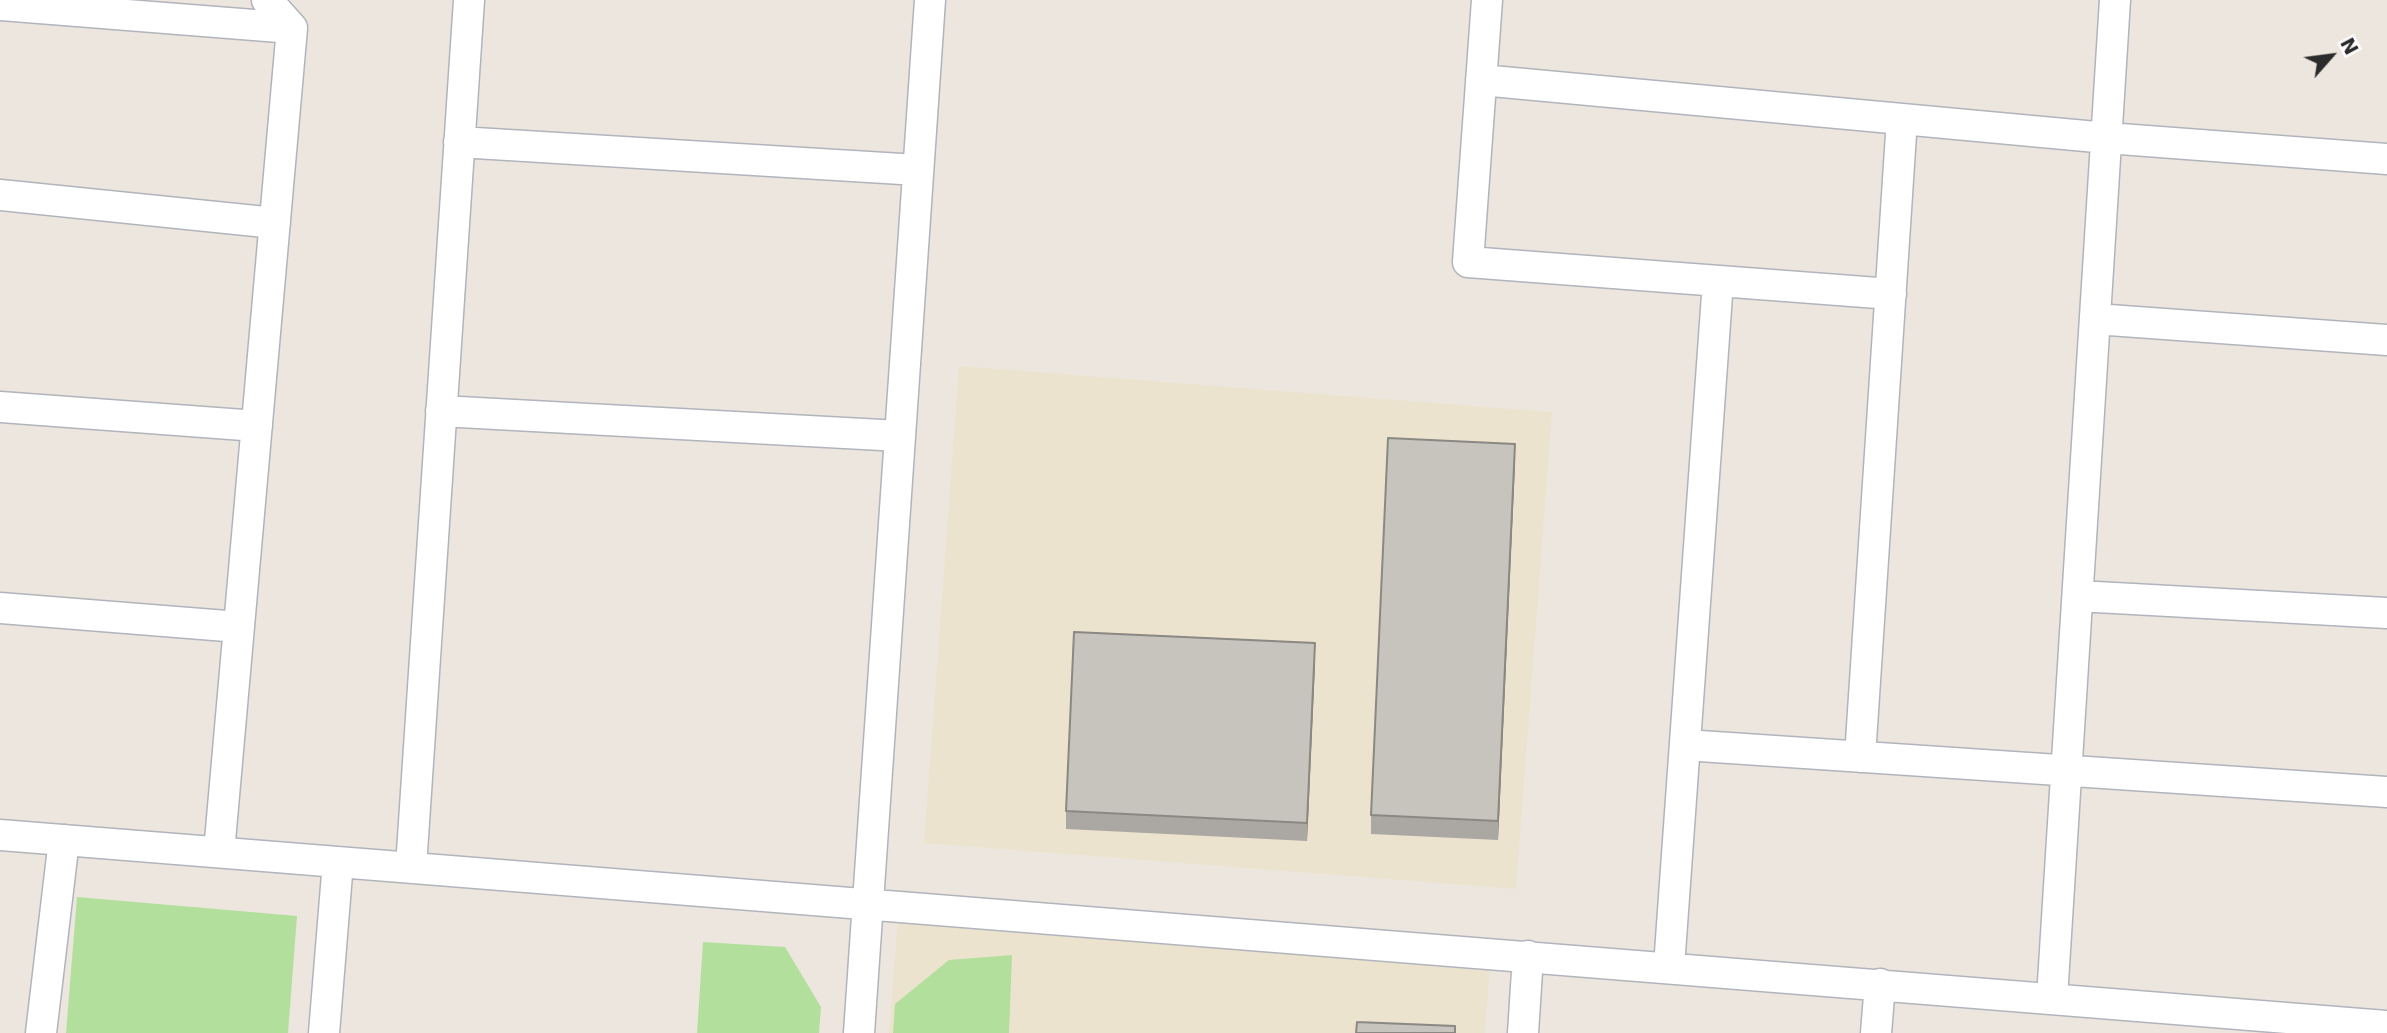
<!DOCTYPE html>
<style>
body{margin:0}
#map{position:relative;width:2387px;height:1033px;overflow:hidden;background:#ece6de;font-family:"DejaVu Sans",sans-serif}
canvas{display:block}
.north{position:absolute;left:2296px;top:21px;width:70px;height:70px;-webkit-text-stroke:5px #fff;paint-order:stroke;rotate:62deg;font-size:19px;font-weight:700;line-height:28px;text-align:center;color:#2b2b2b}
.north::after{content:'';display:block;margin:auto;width:24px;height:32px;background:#2b2b2b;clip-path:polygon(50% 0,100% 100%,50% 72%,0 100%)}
</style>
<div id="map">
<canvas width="2387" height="1033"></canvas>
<div class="north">N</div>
</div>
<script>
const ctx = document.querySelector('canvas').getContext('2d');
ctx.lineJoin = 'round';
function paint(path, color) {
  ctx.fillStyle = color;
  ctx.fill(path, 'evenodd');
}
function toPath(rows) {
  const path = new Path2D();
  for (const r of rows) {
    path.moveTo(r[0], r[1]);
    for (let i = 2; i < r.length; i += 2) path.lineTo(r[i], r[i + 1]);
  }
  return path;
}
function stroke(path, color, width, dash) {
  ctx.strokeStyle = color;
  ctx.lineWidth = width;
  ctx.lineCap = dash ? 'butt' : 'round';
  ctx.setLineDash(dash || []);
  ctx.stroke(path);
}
paint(toPath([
 [959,366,1552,412,1516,889,924,843],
 [900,893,1492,939,1485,1033,889,1033]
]), '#ece3ce');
paint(toPath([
 [77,897,297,916,288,1033,66,1033],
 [703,942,785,947,821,1007,819,1033,697,1033],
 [1012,955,1009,1033,893,1033,895,1004,949,960]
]), '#b3df9d');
const street = toPath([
 [1487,0,1468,262,1891,294],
 [0,5,292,28],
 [1481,80,2107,138,2387,159],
 [459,142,918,170],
 [0,195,275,223],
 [2095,319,2387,340],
 [0,407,257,426],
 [441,411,900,436],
 [2078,596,2387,613],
 [0,608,239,627],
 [1685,745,2387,792],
 [1860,757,1902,119],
 [0,835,2387,1026],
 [219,852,292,28,267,0],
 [411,867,469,0],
 [1669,967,1718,281],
 [2052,998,2115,0],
 [41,1033,64,840],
 [324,1033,338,862],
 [859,1033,930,0],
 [1523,1033,1528,956],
 [1876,1033,1880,984]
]);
stroke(street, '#b1b4bd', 33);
stroke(street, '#fff', 30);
paint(toPath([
 [1515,462,1498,840,1371,834,1371,815],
 [1315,662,1307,841,1066,829,1066,811]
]), '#aba8a3');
paint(toPath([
 [1515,444,1515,462,1498,840,1498,821],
 [1315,643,1315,662,1307,841,1307,823]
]), '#8b8884');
const building = toPath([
 [1388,438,1515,444,1498,821,1371,815,1388,438],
 [1074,632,1315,643,1307,823,1066,811,1074,632],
 [1357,1022,1455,1026,1455,1033,1356,1033,1357,1022]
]);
paint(building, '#c7c3bd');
stroke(building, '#8b8884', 2);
</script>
